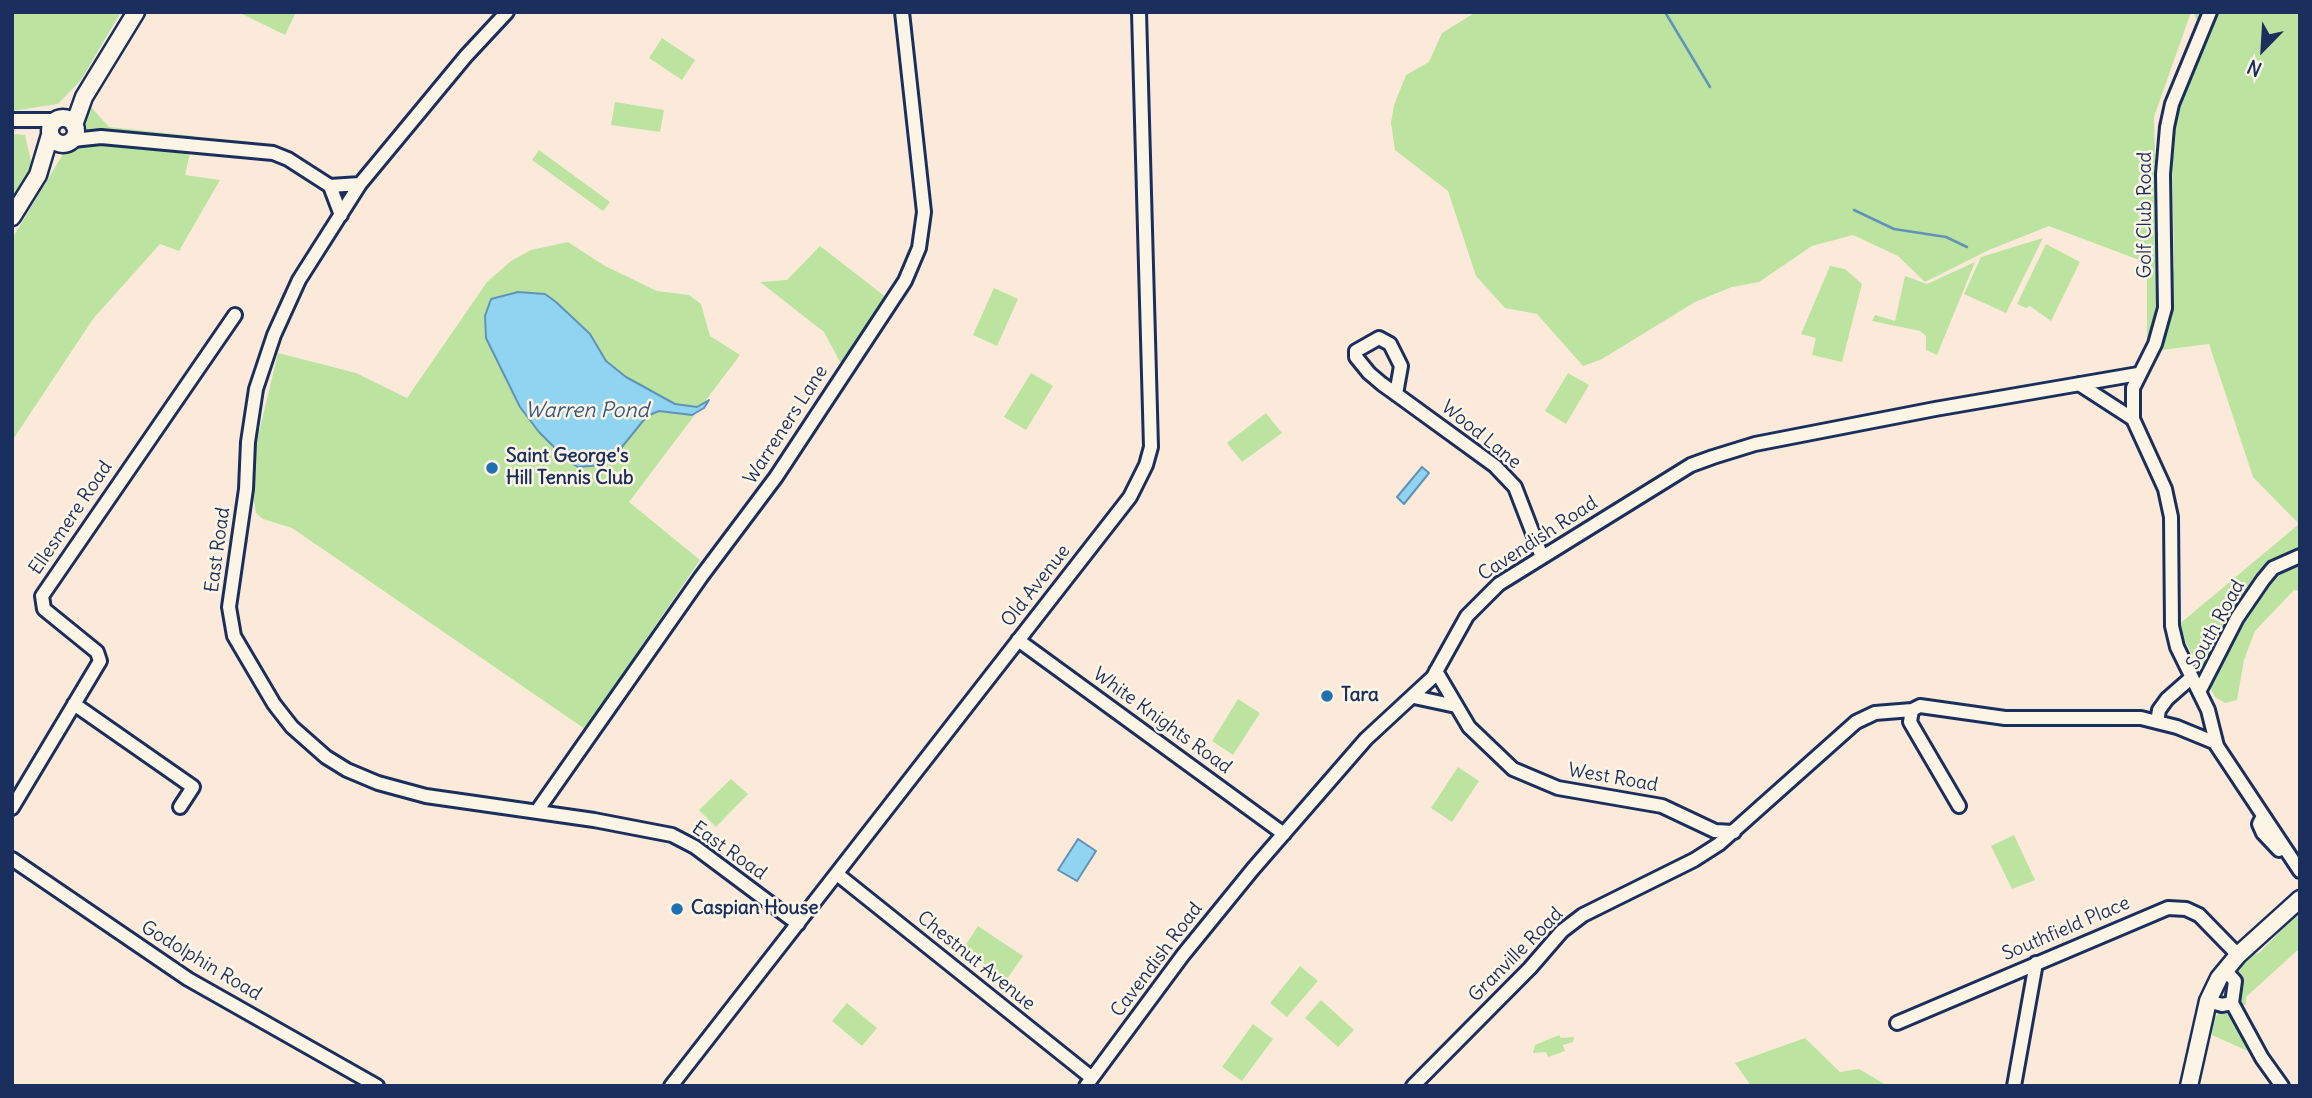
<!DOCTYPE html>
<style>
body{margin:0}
#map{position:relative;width:2312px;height:1098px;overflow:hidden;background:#fbeada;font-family:Delius,sans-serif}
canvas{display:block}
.frame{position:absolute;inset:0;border:14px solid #1b2f5e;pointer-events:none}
.north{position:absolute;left:2228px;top:14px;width:70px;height:70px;-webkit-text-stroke:5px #fcf5e5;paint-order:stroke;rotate:204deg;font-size:19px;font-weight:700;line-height:28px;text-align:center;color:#1b2f5e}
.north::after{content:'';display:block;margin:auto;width:24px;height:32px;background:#1b2f5e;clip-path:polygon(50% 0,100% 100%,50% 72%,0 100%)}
</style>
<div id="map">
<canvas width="2312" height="1098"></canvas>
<div class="frame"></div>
<div class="north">N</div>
</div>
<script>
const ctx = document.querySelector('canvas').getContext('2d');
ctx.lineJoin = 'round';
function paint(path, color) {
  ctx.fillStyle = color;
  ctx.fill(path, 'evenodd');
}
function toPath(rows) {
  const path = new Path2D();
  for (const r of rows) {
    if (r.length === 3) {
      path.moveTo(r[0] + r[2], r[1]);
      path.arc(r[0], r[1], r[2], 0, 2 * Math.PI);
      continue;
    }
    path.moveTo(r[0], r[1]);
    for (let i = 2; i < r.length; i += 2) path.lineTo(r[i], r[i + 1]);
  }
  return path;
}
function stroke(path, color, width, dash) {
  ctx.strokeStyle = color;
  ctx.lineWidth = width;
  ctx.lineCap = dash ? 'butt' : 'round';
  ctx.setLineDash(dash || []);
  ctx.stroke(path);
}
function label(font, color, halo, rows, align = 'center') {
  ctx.font = font + ' Delius,sans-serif';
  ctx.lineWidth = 5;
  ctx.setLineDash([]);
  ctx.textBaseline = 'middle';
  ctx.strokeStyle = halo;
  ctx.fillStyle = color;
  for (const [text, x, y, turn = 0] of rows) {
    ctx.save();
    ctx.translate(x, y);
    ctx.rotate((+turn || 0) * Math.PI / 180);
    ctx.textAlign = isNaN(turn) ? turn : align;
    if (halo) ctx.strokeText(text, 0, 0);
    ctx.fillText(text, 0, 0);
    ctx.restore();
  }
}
paint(toPath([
 [12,12,121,12,81,80,58,104,12,111],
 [238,12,296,12,285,35],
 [1476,12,2191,12,2154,117,2159,307,2147,348,2147,263,2049,226,1989,250,1925,282,1898,256,1853,235,1812,246,1759,282,1732,287,1695,302,1602,359,1583,366,1537,314,1505,308,1476,276,1448,191,1395,150,1391,123,1394,105,1406,75,1429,62,1442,33],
 [2193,12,2300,12,2300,591,2294,590,2255,631,2244,660,2237,700,2225,703,2215,697,2177,626,2299,524,2253,477,2209,344,2162,350,2174,266,2172,145,2176,126,2172,104,2200,27],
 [662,38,695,60,682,80,649,58],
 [615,102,664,110,660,132,611,125],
 [91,107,109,127,194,136,185,175,220,180,179,251,160,244,93,319,12,441,12,239],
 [12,134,25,135,32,165,12,198],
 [539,150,610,202,603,211,532,160],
 [2043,238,2006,313,1964,294,1981,257],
 [568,242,605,266,657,291,689,295,701,304,710,336,740,355,629,502,700,560,585,729,292,528,263,519,256,513,254,501,255,449,278,353,356,373,407,398,487,282,511,261,531,250],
 [2046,244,2080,262,2051,321,2030,306,2026,308,2017,304],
 [820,246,891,301,847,367,840,362,824,332,760,282,787,280],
 [1975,262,1937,355,1926,350,1926,336,1920,331,1872,321,1875,315,1895,321,1905,276,1927,284],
 [1830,266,1845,269,1862,284,1842,362,1812,355,1816,338,1801,334],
 [994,288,1018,299,997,346,973,335],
 [1031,373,1053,386,1026,430,1004,417],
 [1568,373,1589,385,1566,424,1545,411],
 [1266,413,1282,433,1242,462,1227,443],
 [1238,699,1260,713,1233,755,1212,741],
 [1458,767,1479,781,1452,822,1431,808],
 [731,779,748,794,716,827,699,810],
 [2014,835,2035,880,2012,889,1991,846],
 [2300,911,2300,948,2246,997,2246,1004,2241,1008,2227,993,2214,997,2221,981,2245,959,2260,952],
 [978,926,1023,956,1007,979,963,949],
 [1300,966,1318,981,1287,1017,1270,1003],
 [1321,1000,1354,1030,1338,1047,1305,1018],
 [847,1003,877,1028,862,1046,832,1021],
 [2228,1012,2235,1017,2251,1047,2250,1052,2212,1035,2213,1019,2219,1013],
 [1253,1024,1273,1039,1242,1081,1222,1067],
 [1559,1035,1561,1038,1574,1037,1573,1042,1563,1045,1565,1051,1548,1057,1546,1052,1533,1053,1535,1045],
 [1805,1038,1840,1072,1859,1069,1888,1086,1751,1086,1735,1063]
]), '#bce4a0');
const water = toPath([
 [518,292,545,294,556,302,590,334,606,361,626,377,675,404,697,407,709,400,704,408,692,415,659,411,647,416,613,458,603,465,578,467,569,462,539,432,520,407,486,338,485,316,491,299,518,292],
 [1422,467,1429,473,1404,504,1397,497,1422,467],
 [1078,839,1096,851,1077,881,1058,870,1078,839]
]);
paint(water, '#90d4f2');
stroke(water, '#6192b7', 2);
stroke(toPath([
 [1665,12,1710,87],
 [1854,210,1894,229,1946,237,1967,247]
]), '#6192b7', 2.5);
const minor = toPath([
 [507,12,466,56,360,184,299,280,274,335,256,389,248,442,246,489,229,607,234,636,274,704,292,727,326,757,347,770,378,783,426,796,594,820,672,835,695,847,798,924],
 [12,120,57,120],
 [73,140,101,137,273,153,288,159,330,186,341,215],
 [330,186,360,184],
 [2079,384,2133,419,2165,489,2171,517,2172,626,2177,647,2208,710,2217,746,2300,871],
 [1396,394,1401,366,1390,344,1379,338,1356,351,1356,357,1369,373,1382,384,1396,394,1495,466,1515,487,1542,557],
 [2133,419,2133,388,2155,344,2165,308,2163,174,2167,127,2172,104,2210,12],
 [1018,640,1284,834],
 [1436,671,1469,727,1513,769,1558,788,1662,806,1715,831,1734,832],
 [2200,690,2237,618,2263,580,2273,568,2300,556],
 [1414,697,1456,706],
 [74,704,193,787,180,807],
 [2157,722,2159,710,2167,699,2192,677],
 [1959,806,1910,722,1912,710,1920,706,2005,718,2141,718,2177,727,2216,743],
 [12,808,100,661,97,652,44,609,42,596,235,315],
 [537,811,701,577,776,477,905,281,919,248,924,212,902,12],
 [2262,818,2259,824,2263,833,2279,850],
 [12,859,188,979,377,1086],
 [837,874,1092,1078],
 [2208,1001,2222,1005,2232,1003,2235,981,2225,970],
 [2232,1003,2262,1058,2282,1086],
 [1897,1023,2168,908,2186,909,2199,915,2238,955],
 [671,1086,1130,497,1146,465,1151,447,1139,12],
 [1086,1086,1183,955,1253,869,1366,739,1433,677,1467,616,1499,584,1691,465,1713,457,1755,444,1935,409,2138,374],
 [1413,1086,1530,968,1562,931,1583,915,1694,860,1719,844,1856,722,1875,713,1912,710],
 [2014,1086,2036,963]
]);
const major = toPath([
 [63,131,13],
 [74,125,84,97,136,12],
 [12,217,38,175,50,135],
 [2189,1086,2208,1001,2219,978,2238,955,2300,899]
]);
stroke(minor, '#1b2f5e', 18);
stroke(major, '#1b2f5e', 21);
stroke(minor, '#fcf5e5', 12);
stroke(major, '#fcf5e5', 16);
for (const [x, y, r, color] of [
 [492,468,7,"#1f6fb2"],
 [1327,696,7,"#1f6fb2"],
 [677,909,7,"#1f6fb2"]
]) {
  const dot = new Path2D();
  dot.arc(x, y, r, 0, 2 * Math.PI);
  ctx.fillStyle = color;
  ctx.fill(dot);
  stroke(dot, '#fcf5e5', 2.5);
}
label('19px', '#1b2f5e', '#fcf5e5', [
 ["Golf Club Road",2146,215,-90],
 ["Warreners Lane",786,425,-57],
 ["Wood Lane",1481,435,39],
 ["Ellesmere Road",71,518,-56],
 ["Cavendish Road",1538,539,-33],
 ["East Road",218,550,-82],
 ["Old Avenue",1036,586,-52],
 ["South Road",2216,625,-61],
 ["White Knights Road",1162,721,36],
 ["West Road",1613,778,10],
 ["East Road",729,851,35],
 ["Southfield Place",2066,929,-23],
 ["Granville Road",1516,955,-45],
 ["Cavendish Road",1157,960,-53],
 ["Godolphin Road",201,961,31],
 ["Chestnut Avenue",976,961,39]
]);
label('bold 19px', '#1b2f5e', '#fcf5e5', [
 ["Saint George's",506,457],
 ["Hill Tennis Club",506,479],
 ["Tara",1341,696],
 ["Caspian House",691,909]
], 'left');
label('italic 21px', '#385883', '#fcf5e5', [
 ["Warren Pond",587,411]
]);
</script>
